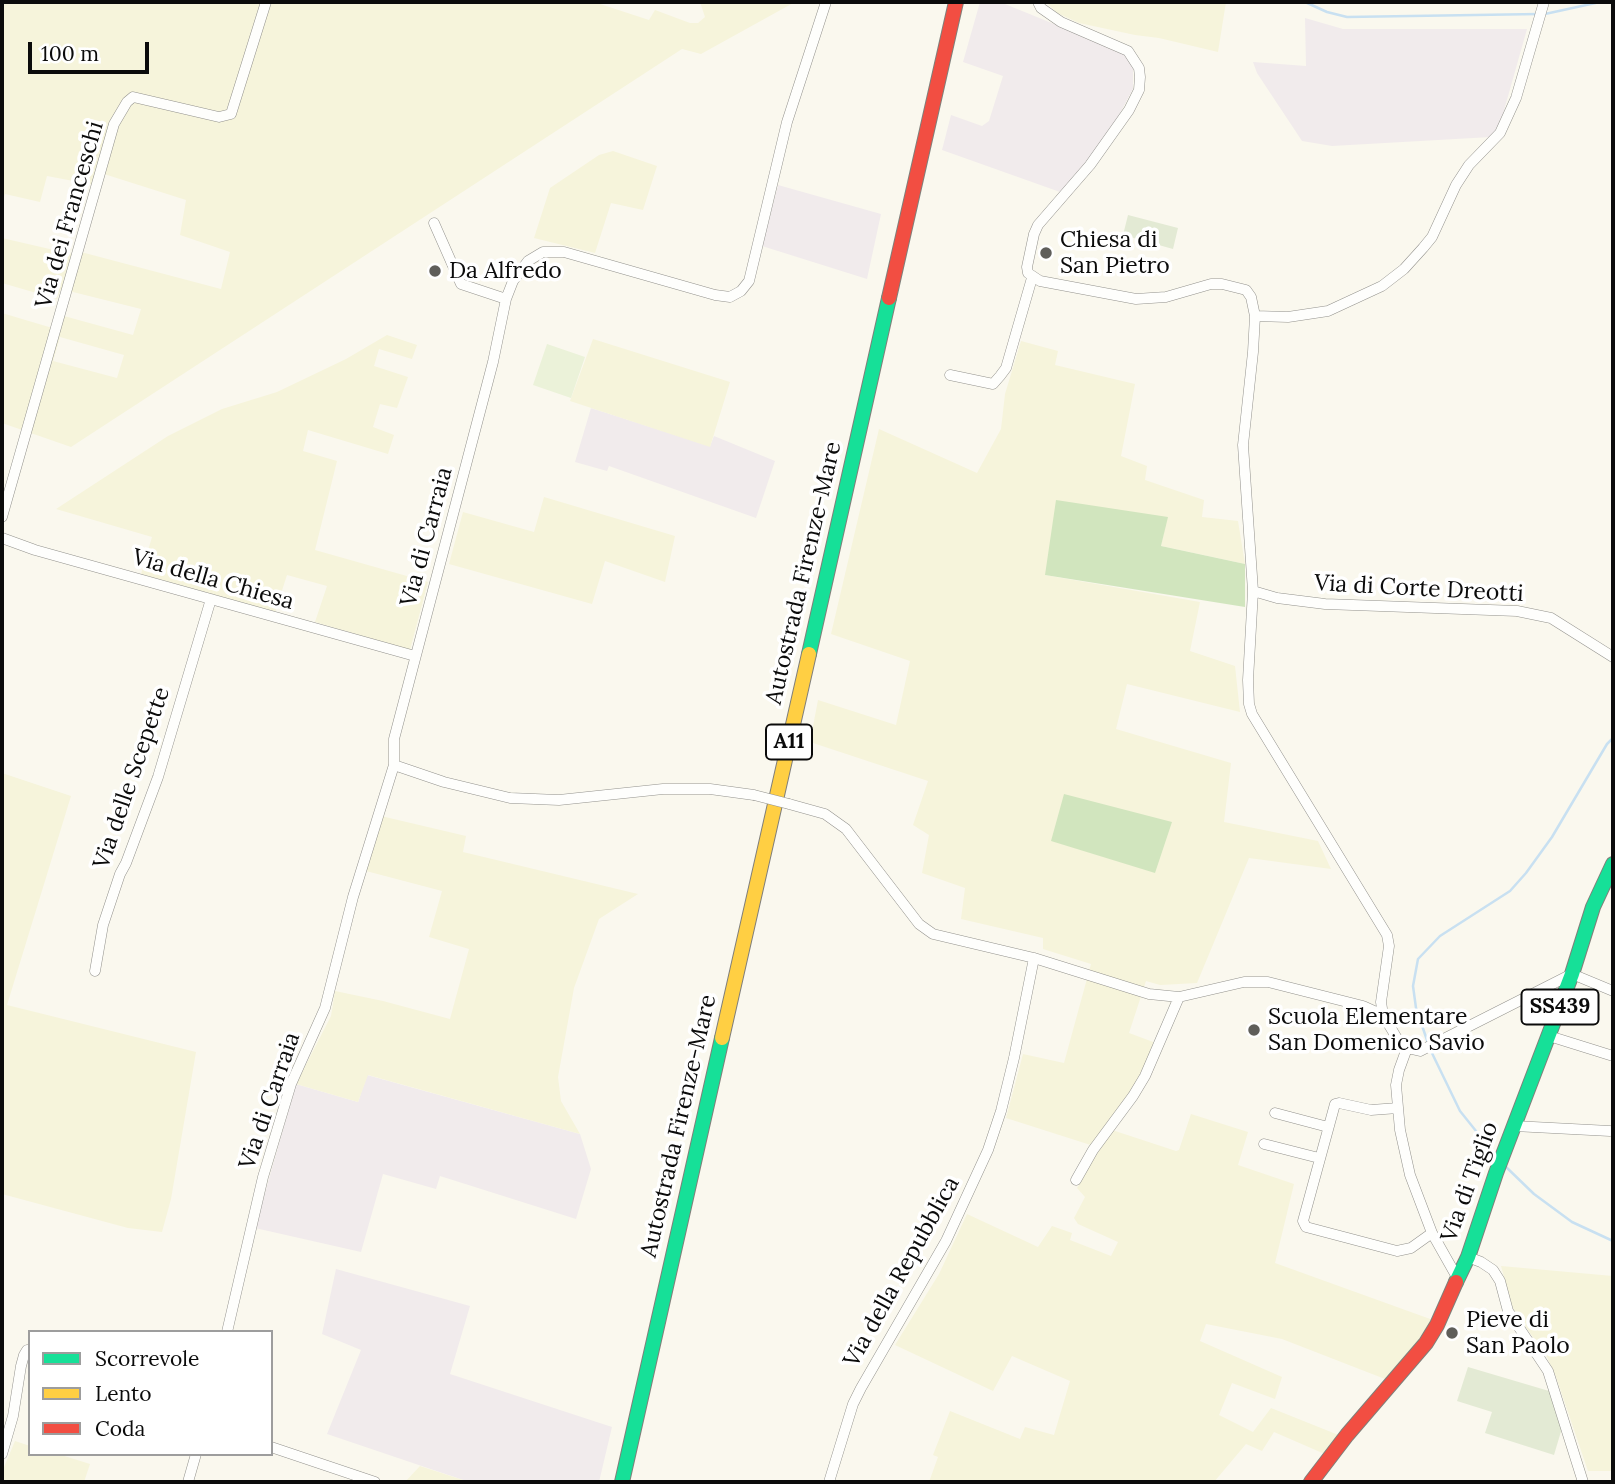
<!DOCTYPE html>
<style>
body{margin:0}
#map{position:relative;width:1615px;height:1484px;overflow:hidden;background:#faf8ee;font-family:Lora,serif}
canvas{display:block}
.frame{position:absolute;inset:0;border:4px solid #0b0b0b;pointer-events:none}
.legend{position:absolute;left:28px;top:1330px;width:245px;height:126px;box-sizing:border-box;background:#fff;border:2px solid #9d9d9d;margin:0;padding:9px 12px;list-style:none;font-size:21px;color:#0b0b0b}
.legend li{display:flex;align-items:center;gap:14px;height:35px}
.legend b{width:35px;border:2px solid #9d9d9d}
.scale{position:absolute;left:28px;top:42px;width:121px;height:32px;box-sizing:border-box;border:4px solid #0b0b0b;border-top:0;padding-left:9px;font-size:21px;line-height:24px;white-space:nowrap;color:#0b0b0b;-webkit-text-stroke:5px #fff;paint-order:stroke}
</style>
<div id="map">
<canvas width="1615" height="1484"></canvas>
<div class="frame"></div>
<ul class="legend">
<li><b style="height:9px;background:#16e098"></b>Scorrevole</li>
<li><b style="height:9px;background:#ffcf43"></b>Lento</li>
<li><b style="height:9px;background:#f24e42"></b>Coda</li>
</ul>
<div class="scale">100 m</div>
</div>
<script>
const ctx = document.querySelector('canvas').getContext('2d');
ctx.lineJoin = 'round';
function paint(path, color) {
  ctx.fillStyle = color;
  ctx.fill(path, 'evenodd');
}
function toPath(rows) {
  const path = new Path2D();
  for (const r of rows) {
    path.moveTo(r[0], r[1]);
    for (let i = 2; i < r.length; i += 2) path.lineTo(r[i], r[i + 1]);
  }
  return path;
}
function stroke(path, color, width, dash) {
  ctx.strokeStyle = color;
  ctx.lineWidth = width;
  ctx.lineCap = dash ? 'butt' : 'round';
  ctx.setLineDash(dash || []);
  ctx.stroke(path);
}
function label(font, color, halo, rows, align = 'center') {
  ctx.font = font + ' Lora,serif';
  ctx.lineWidth = 7;
  ctx.setLineDash([]);
  ctx.textBaseline = 'middle';
  ctx.strokeStyle = halo;
  ctx.fillStyle = color;
  for (const [text, x, y, turn = 0] of rows) {
    ctx.save();
    ctx.translate(x, y);
    ctx.rotate((+turn || 0) * Math.PI / 180);
    ctx.textAlign = isNaN(turn) ? turn : align;
    if (halo) ctx.strokeText(text, 0, 0);
    ctx.fillText(text, 0, 0);
    ctx.restore();
  }
}
paint(toPath([
 [980,2,1000,2,1123,52,1133,68,1133,89,1118,117,1089,159,1060,192,942,150,951,115,982,126,989,121,1003,76,963,62],
 [1305,18,1343,29,1527,29,1501,121,1491,137,1332,146,1302,141,1257,73,1253,62,1306,66],
 [778,185,881,214,867,279,762,246],
 [591,408,710,446,714,436,775,461,756,518,609,466,607,471,575,462],
 [367,1075,580,1134,591,1169,576,1219,440,1176,436,1189,383,1174,361,1252,255,1228,296,1084,358,1102],
 [336,1269,470,1306,450,1374,612,1427,599,1482,469,1482,327,1434,361,1350,322,1334]
]), '#f1ebec');
paint(toPath([
 [2,2,594,2,649,20,655,10,690,23,698,23,705,17,700,2,795,2,701,54,682,49,71,447,2,423,2,313,59,330,64,316,133,335,141,309,61,289,57,299,2,283,2,238,80,256,81,252,221,289,230,252,180,235,186,200,104,174,100,186,47,176,40,202,5,194,2,203],
 [60,337,124,355,117,378,53,361],
 [1046,2,1226,2,1218,52,1159,38,1135,35,1079,23,1057,13],
 [613,151,657,166,643,210,611,203,595,253,534,238,550,188,599,155],
 [387,335,417,345,412,359,379,349,374,366,408,377,397,408,380,404,373,427,394,435,388,454,308,430,303,451,337,461,315,550,428,582,410,650,315,622,327,586,287,575,275,612,141,574,152,537,56,509,168,436,222,409,277,392,346,359],
 [593,339,730,382,710,447,570,401],
 [1021,341,1058,351,1055,365,1135,384,1121,456,1147,466,1145,480,1204,500,1202,517,1238,521,1245,564,1161,546,1167,517,1045,575,1200,602,1190,651,1235,666,1240,712,1127,684,1116,729,1231,763,1224,822,1318,841,1331,869,1249,858,1197,983,1160,985,1146,981,1129,1033,1156,1043,1135,1085,1106,1128,1176,1151,1179,1150,1191,1114,1248,1132,1238,1165,1294,1184,1275,1263,1433,1320,1414,1348,1385,1379,1282,1339,1206,1324,1200,1341,1282,1377,1275,1399,1232,1383,1219,1415,1253,1432,1271,1408,1341,1436,1327,1455,1274,1432,1262,1451,1246,1444,1214,1482,929,1482,938,1457,933,1455,950,1411,1020,1439,1025,1427,1054,1435,1070,1381,1012,1356,993,1391,895,1345,939,1274,967,1214,1038,1247,1052,1226,1072,1233,1070,1240,1111,1256,1118,1242,1078,1224,1074,1218,1085,1197,1077,1188,1100,1148,1006,1118,1023,1054,1064,1063,1091,964,1043,949,1043,938,961,919,965,888,922,873,929,835,913,825,928,781,810,742,818,700,896,725,910,661,831,634,879,429,977,473,1001,429,1005,394],
 [544,497,675,536,665,582,605,561,592,604,449,564,463,512,534,532],
 [2,773,71,796,7,1005,196,1052,171,1199,162,1232,128,1228,2,1194],
 [381,816,466,836,463,852,638,894,599,919,574,988,558,1077,561,1101,580,1134,368,1075,358,1102,296,1084,331,1016,335,991,383,1001,450,1019,469,949,429,937,442,891,366,871],
 [1501,1266,1613,1276,1613,1471,1588,1471,1556,1377,1547,1357,1513,1309],
 [15,1441,30,1446,30,1454,58,1454,90,1464,84,1482,2,1482,2,1472],
 [420,1466,469,1482,405,1482]
]), '#f6f4db');
paint(toPath([
 [1056,500,1168,517,1161,546,1245,564,1245,607,1045,575],
 [1064,794,1172,822,1155,873,1051,841]
]), '#d1e5be');
paint(toPath([
 [1128,215,1178,228,1173,249,1123,235],
 [1468,1367,1549,1391,1562,1428,1554,1455,1485,1433,1492,1412,1457,1401]
]), '#e3ead4');
paint(toPath([
 [547,344,585,357,571,398,533,385]
]), '#ebf2d9');
stroke(toPath([
 [1305,2,1327,12,1347,17,1539,14],
 [1545,14,1600,2],
 [1428,1043,1416,1008,1413,986,1418,959,1440,936,1510,891,1526,873,1552,837,1607,744,1613,738],
 [1430,1049,1460,1111,1496,1156],
 [1505,1166,1534,1194,1572,1222,1613,1241]
]), '#c8e0f1', 2.5);
const street = toPath([
 [1038,2,1041,8,1061,22,1128,51,1139,68,1140,77,1139,90,1129,110,1090,165,1038,225,1034,234,1027,267,1028,273,1040,281,1136,299,1166,297,1211,284,1222,284,1246,290,1251,297,1255,316,1253,352,1243,445,1253,591,1248,680,1249,704,1252,714,1387,935,1389,946,1381,1002,1383,1015,1398,1040,1407,1048,1420,1051,1572,974,1613,991],
 [434,223,461,284,506,299],
 [1255,316,1288,317,1328,311,1382,286,1404,269,1423,248,1432,237,1456,185,1469,165,1500,133,1516,98,1544,2],
 [950,375,993,384,1000,376,1006,368,1032,278],
 [2,517,114,124,127,102,133,97,219,117,231,114,266,2],
 [2,538,35,550,415,656],
 [1253,591,1277,598,1325,604,1517,611,1551,618,1613,657],
 [394,765,444,782,510,798,559,800,663,789,710,789,754,795],
 [789,804,825,814,846,829,919,924,933,934,1034,958,1149,994,1179,997,1244,982,1268,982,1363,1006,1383,1015],
 [95,971,103,925,120,874,126,863,158,777,211,599],
 [1549,1036,1613,1056],
 [1407,1048,1399,1070,1396,1085,1400,1130,1410,1175,1432,1233,1458,1279],
 [1398,1108,1371,1110,1339,1103,1335,1104,1303,1221,1306,1227,1397,1251,1411,1248,1432,1233],
 [1275,1113,1328,1127],
 [1514,1126,1610,1131],
 [1264,1144,1319,1158],
 [1076,1180,1093,1150,1133,1096,1145,1076,1179,997],
 [1468,1257,1481,1262,1493,1270,1500,1281,1508,1311,1548,1371,1583,1482],
 [227,1332,263,1177,291,1084,325,1008,353,897,394,765,394,739,493,362,506,299,513,281,528,261,543,252,564,252,715,295,730,297,741,291,749,281,787,122,826,2],
 [271,1447,375,1482],
 [2,1454,13,1416,21,1366,24,1355,27,1350,30,1350],
 [188,1482,196,1454],
 [829,1482,853,1404,861,1388,946,1241,988,1150,1001,1111,1014,1058,1034,958]
]);
const fast = toPath([
 [809,654,889,298],
 [1456,1282,1468,1257,1496,1173,1572,974,1593,907,1613,864],
 [622,1482,722,1038]
]);
const slow = toPath([
 [722,1038,809,654]
]);
const jam = toPath([
 [889,298,956,2],
 [1311,1482,1347,1435,1426,1343,1437,1325,1456,1282]
]);
stroke(street, '#93928d', 11);
stroke(fast, '#807f7a', 16);
stroke(slow, '#807f7a', 16);
stroke(jam, '#807f7a', 16);
stroke(street, '#fefefc', 10);
stroke(fast, '#16e098', 14);
stroke(slow, '#ffcf43', 14);
stroke(jam, '#f24e42', 14);
const streetBridge = toPath([
 [754,795,789,804]
]);
stroke(streetBridge, '#93928d', 11, []);
stroke(streetBridge, '#fefefc', 10);
for (const [x, y, r, color] of [
 [1046,253,7,"#5f5e5a"],
 [435,271,7,"#5f5e5a"],
 [1254,1030,7,"#5f5e5a"],
 [1452,1333,7,"#5f5e5a"]
]) {
  const dot = new Path2D();
  dot.arc(x, y, r, 0, 2 * Math.PI);
  ctx.fillStyle = color;
  ctx.fill(dot);
  stroke(dot, '#fff', 2.5);
}
for (const [x, y, w] of [
 [789,742,46],
 [1560,1007,77]
]) {
  const box = new Path2D();
  box.roundRect(x - w / 2, y - 17.5, w, 35, 5);
  ctx.fillStyle = '#fff';
  ctx.fill(box);
  stroke(box, '#0b0b0b', 2);
}
label('bold 21px', '#0b0b0b', null, [
 ["A11",789,742],
 ["SS439",1560,1007]
]);
label('23px', '#0b0b0b', '#fff', [
 ["Via dei Franceschi",70,215,-74],
 ["Via di Carraia",427,537,-75],
 ["Autostrada Firenze-Mare",804,573,-77],
 ["Via della Chiesa",213,580,16],
 ["Via di Corte Dreotti",1419,589,3],
 ["Via delle Scepette",132,778,-71],
 ["Via di Carraia",270,1101,-71],
 ["Autostrada Firenze-Mare",679,1126,-77],
 ["Via di Tiglio",1470,1182,-70],
 ["Via della Repubblica",902,1272,-61]
]);
label('23px', '#0b0b0b', '#fff', [
 ["Chiesa di",1060,240],
 ["San Pietro",1060,266],
 ["Da Alfredo",449,271],
 ["Scuola Elementare",1268,1017],
 ["San Domenico Savio",1268,1043],
 ["Pieve di",1466,1320],
 ["San Paolo",1466,1346]
], 'left');
</script>
